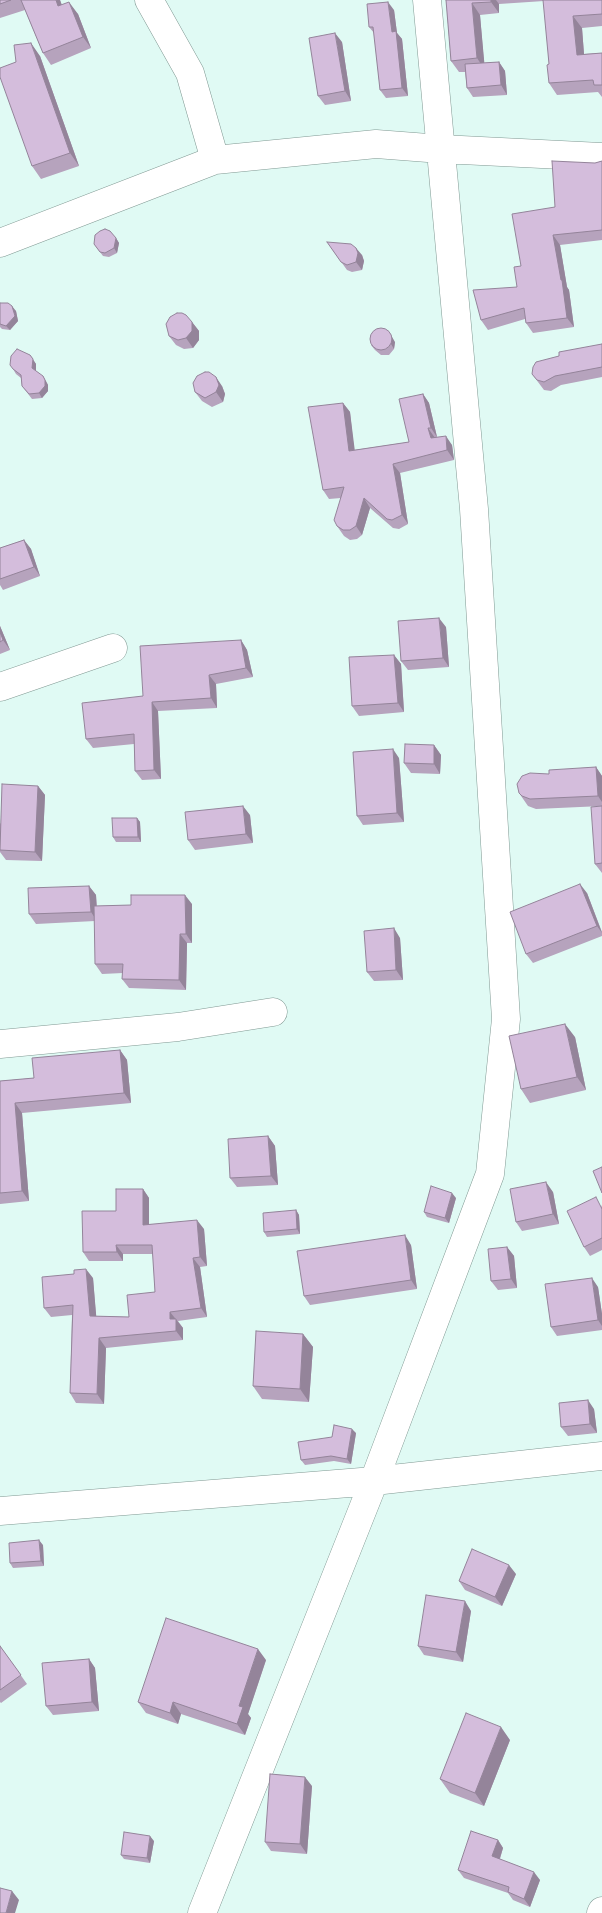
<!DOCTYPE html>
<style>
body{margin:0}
canvas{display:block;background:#e0faf4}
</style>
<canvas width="602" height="1913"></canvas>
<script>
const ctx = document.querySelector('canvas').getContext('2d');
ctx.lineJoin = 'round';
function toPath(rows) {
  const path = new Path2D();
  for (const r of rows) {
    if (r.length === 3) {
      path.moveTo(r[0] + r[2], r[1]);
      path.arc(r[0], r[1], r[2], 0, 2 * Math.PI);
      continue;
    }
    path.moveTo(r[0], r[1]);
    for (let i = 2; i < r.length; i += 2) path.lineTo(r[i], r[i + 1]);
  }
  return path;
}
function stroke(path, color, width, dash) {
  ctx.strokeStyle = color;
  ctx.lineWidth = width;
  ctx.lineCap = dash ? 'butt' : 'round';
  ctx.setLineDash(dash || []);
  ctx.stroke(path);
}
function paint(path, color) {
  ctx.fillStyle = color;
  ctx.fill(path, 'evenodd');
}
const street = toPath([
 [149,0,190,73,215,160],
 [0,243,215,160,376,144,441,149,602,157],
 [0,687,113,648],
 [0,1044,178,1027,273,1012],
 [0,1511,374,1481,602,1456],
 [202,1913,374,1481,490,1174,506,1019,474,509,427,0],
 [601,1913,602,1911]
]);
stroke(street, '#809993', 29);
stroke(street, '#fff', 28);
paint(toPath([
 [0,0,60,0,62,5,78,14,91,48,51,65,43,53,25,10,0,18],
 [446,0,602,0,602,26,582,28,584,54,602,53,602,97,598,92,557,95,549,83,549,64,544,1,499,4,499,13,480,15,484,63,499,62,505,71,507,95,473,97,467,88,465,72,459,72,451,61],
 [394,10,397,33,402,39,408,96,386,98,380,90,374,33,369,27],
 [342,42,351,101,325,105,318,96],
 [40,56,79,166,41,179,32,166,16,62],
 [602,161,602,240,560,245,567,287,569,290,574,327,533,333,526,323,525,319,488,330,481,320,517,287,521,266,555,207,595,163],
 [116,238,119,243,117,253,109,257,103,256,94,244],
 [327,242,362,255,364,261,362,270,352,272,347,270],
 [0,303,16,311,18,321,10,330,2,329,0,327],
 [192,322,199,331,199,340,193,348,184,349,176,345,169,336],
 [395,342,394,349,389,355,381,355,375,350,371,345],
 [602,344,602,377,561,385,551,391,544,390,532,374],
 [30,355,36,364,36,371,46,381,48,385,48,391,42,398,32,399,22,386,21,378,16,374,13,369],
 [222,386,225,394,223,402,212,407,202,401,195,392],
 [423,394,429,403,437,437,452,445,454,460,400,473,408,524,399,529,393,528,370,508,362,535,357,539,350,540,344,536,337,526,341,498,329,499,323,490,343,403,350,412,354,450,409,442],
 [24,540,31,549,40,576,3,590,0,585,0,548],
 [0,626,10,650,0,654],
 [446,627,449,667,408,670,401,661],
 [241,640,247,650,253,677,216,684,217,708,158,711,161,779,142,780,135,771,134,744,93,748,86,739,143,696],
 [394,655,401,664,404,712,359,716,352,706],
 [434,745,441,755,440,774,411,773,404,763],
 [399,758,404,822,363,825,357,816],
 [596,767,602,776,602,806,536,809,528,806,519,793,549,774],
 [38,786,45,795,42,861,6,860,0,852,0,824],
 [602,806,602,873,595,864],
 [250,815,253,843,195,850,188,840],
 [137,818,140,822,141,842,116,842,113,837],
 [89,886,96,895,97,906,192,904,192,943,187,943,186,990,129,988,122,979,123,973,102,974,95,964,95,921,36,924,29,914],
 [587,893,602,932,602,936,533,963,526,954],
 [400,938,403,980,374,981,367,972],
 [575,1037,586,1090,530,1103,521,1089],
 [120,1050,127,1060,131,1103,22,1113,29,1201,0,1204,0,1081,34,1078],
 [268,1136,275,1146,278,1185,237,1187,230,1178],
 [143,1189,149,1198,149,1224,204,1229,207,1266,200,1267,207,1317,178,1321,183,1328,183,1340,106,1348,104,1404,76,1403,70,1393,72,1315,51,1317,44,1308,93,1278,96,1316,129,1317,155,1292,153,1254,123,1254,123,1261,89,1261,83,1252,116,1211],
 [553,1192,559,1224,522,1231,516,1222],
 [456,1198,449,1223,427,1217,424,1212],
 [602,1205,602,1250,590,1256,584,1247],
 [296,1210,299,1215,300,1234,267,1237,264,1232],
 [411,1245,417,1289,310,1305,304,1296],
 [507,1247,514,1256,517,1288,498,1290,491,1281],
 [598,1287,602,1314,602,1330,557,1336,551,1327],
 [303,1334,313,1347,309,1402,262,1399,253,1386],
 [594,1409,597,1433,568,1436,561,1427],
 [356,1433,351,1464,334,1461,305,1465,301,1460],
 [43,1545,44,1566,13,1568,10,1563],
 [516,1574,502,1606,465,1590,459,1581],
 [471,1611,463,1662,424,1655,418,1646],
 [0,1646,27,1684,1,1703,0,1702],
 [89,1659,95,1668,99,1711,53,1715,46,1706],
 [266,1660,248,1714,251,1718,245,1735,181,1714,178,1724,146,1713,138,1702],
 [510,1740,484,1806,450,1793,440,1779],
 [312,1786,307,1854,271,1851,265,1842],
 [498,1840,503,1848,500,1859,540,1880,530,1907,513,1900,508,1893,464,1878,458,1870],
 [154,1841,150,1863,124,1859,121,1855]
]), '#b6a3bd');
paint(toPath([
 [56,0,60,0,66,18,58,6],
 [491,0,496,0,499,4,499,13,491,2],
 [69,2,78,14,91,48,83,37],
 [388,2,394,10,397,33,402,39,408,96,402,88,392,32],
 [472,3,480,15,485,70,477,58],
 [573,16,582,28,585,67,577,55],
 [335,33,342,42,351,101,345,91],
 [31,43,40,56,79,166,70,153],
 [499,62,505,71,507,95,501,85],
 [553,235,560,245,567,287,569,290,574,327,567,318],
 [116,238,119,243,117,253,114,248],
 [356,248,362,255,364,261,362,270,356,262],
 [12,306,16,311,18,321,10,330,6,326],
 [192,322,199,331,199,340,193,348,186,338],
 [388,330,395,342,394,349,391,344],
 [30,355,36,364,36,373,32,368],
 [43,376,48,385,48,391,42,398,39,393],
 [216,377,222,386,225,394,223,402,216,392],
 [423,394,429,403,437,437,431,428],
 [343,403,350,412,356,460,349,451],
 [428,428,435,438,431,438],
 [446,436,452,445,454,460,447,450],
 [393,464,400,473,408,524,402,515],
 [364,498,370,508,362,535,356,526],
 [24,540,31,549,40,576,34,567],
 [439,618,446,627,449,667,443,658],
 [0,626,10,650,3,640,0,632],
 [241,640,247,650,253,677,246,668],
 [394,655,401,664,404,712,398,703],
 [209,675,216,684,217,708,211,698],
 [152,702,158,711,161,779,154,770],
 [434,745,441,755,440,774,434,764],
 [393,749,399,758,404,822,397,813],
 [596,767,602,776,602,802,598,796],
 [38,786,45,795,42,861,35,852],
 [243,806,250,815,253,843,246,834],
 [137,818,140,822,141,842,138,837],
 [580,884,587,893,602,933,597,926],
 [89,886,96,895,97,921,91,912],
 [185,895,192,904,192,943,186,934],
 [394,928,400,938,403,980,396,970],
 [180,934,187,943,186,990,179,980],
 [565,1024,575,1037,586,1090,577,1077],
 [120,1050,127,1060,131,1103,124,1093],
 [15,1103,22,1113,29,1201,22,1191],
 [268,1136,275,1146,278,1185,271,1176],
 [546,1182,553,1192,559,1224,553,1214],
 [143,1189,149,1198,149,1234,143,1225],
 [452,1193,456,1198,449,1223,445,1218],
 [296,1210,299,1215,300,1234,297,1229],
 [197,1220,204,1229,207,1266,200,1257],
 [405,1235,411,1245,417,1289,411,1280],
 [116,1245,123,1254,123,1261,117,1252],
 [507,1247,514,1256,517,1288,511,1279],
 [193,1258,200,1267,207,1317,201,1308],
 [86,1269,93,1278,97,1325,90,1316],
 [592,1278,598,1287,602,1314,602,1326,598,1320],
 [170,1312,183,1328,183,1340,176,1331,170,1319],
 [303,1334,313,1347,309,1402,300,1389],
 [99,1338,106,1348,104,1404,97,1394],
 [588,1400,594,1409,597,1433,590,1424],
 [352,1429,356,1433,351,1464,347,1459],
 [39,1540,43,1545,44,1566,41,1561],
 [509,1565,516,1574,502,1606,495,1597],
 [465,1601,471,1611,463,1662,456,1652],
 [258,1649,266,1660,248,1714,251,1718,245,1735,237,1724,239,1706],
 [89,1659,95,1668,99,1711,92,1702],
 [173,1702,181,1714,178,1724,170,1713],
 [501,1727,510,1740,484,1806,475,1793],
 [305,1777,312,1786,307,1854,300,1844],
 [150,1836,154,1841,150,1863,147,1858],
 [498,1840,503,1848,498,1864,492,1856],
 [534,1872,540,1880,530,1907,524,1899],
 [12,1891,19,1900,15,1913,6,1913]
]), '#94849a');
const building = toPath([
 [0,0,11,0,0,4,0,0],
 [21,0,56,0,58,6,69,2,83,37,43,53,21,0],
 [446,0,491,0,491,2,472,3,477,58,451,61,446,0],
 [543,0,602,0,602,14,573,16,577,55,602,53,602,85,594,85,593,80,549,83,547,65,549,64,543,0],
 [388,2,392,32,396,31,402,88,380,90,373,27,369,27,367,4,388,2],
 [335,33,345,91,318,96,309,38,335,33],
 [31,43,70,153,32,166,0,77,0,68,16,62,14,45,31,43],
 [499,62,501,85,467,88,465,64,499,62],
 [552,161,595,163,602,161,602,230,553,235,561,280,562,280,567,318,526,323,524,308,481,320,473,290,517,287,514,267,521,266,512,214,555,207,552,161],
 [105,229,110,231,116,238,114,248,105,253,100,252,94,244,95,235,100,231,105,229],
 [327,242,351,244,356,248,358,253,356,262,347,265,341,262,327,242],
 [0,303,8,303,12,306,15,316,6,326,0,324,0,303],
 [177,313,182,313,186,315,192,322,192,331,186,338,178,340,169,336,166,324,170,317,177,313],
 [381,339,11],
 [602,344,602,367,555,376,544,382,537,380,532,374,533,367,536,362,559,356,559,352,602,344],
 [17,349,30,355,33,359,32,368,43,376,45,380,45,386,39,393,29,394,22,386,21,375,13,369,10,365,11,356,17,349],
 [205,372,209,372,216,377,219,385,216,392,205,398,195,392,193,383,197,376,205,372],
 [423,394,431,428,428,428,431,438,446,436,447,450,393,464,402,515,392,520,387,519,364,498,356,526,350,530,343,530,337,526,334,520,344,487,323,490,308,407,343,403,349,451,409,442,399,399,423,394],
 [24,540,34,567,0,579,0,548,24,540],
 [439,618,443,658,401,661,398,621,439,618],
 [0,632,3,640,0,642,0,632],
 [241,640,246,668,209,675,211,698,152,702,154,770,135,771,134,734,86,739,82,703,143,696,140,646,241,640],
 [394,655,398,703,352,706,349,657,394,655],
 [405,744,434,745,434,764,404,763,405,744],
 [393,749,397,813,357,816,353,752,393,749],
 [596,767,598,796,530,799,522,796,519,793,517,784,522,776,530,773,549,774,549,770,596,767],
 [2,784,38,786,35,852,0,850,2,784],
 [243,806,246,834,188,840,185,812,243,806],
 [602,806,602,863,595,864,591,807,602,806],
 [112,818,137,818,138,837,113,837,112,818],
 [580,884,597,926,526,954,510,912,580,884],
 [89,886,91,912,29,914,28,888,89,886],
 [131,895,185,895,186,934,180,934,179,980,122,979,123,964,95,964,94,906,131,905,131,895],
 [394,928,396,970,367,972,364,931,394,928],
 [565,1024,577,1077,521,1089,509,1036,565,1024],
 [120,1050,124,1093,15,1103,22,1191,0,1193,0,1081,34,1078,32,1058,120,1050],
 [268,1136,271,1176,230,1178,228,1139,268,1136],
 [602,1167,602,1193,593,1171,602,1167],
 [546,1182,553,1214,516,1222,510,1189,546,1182],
 [431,1186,452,1193,445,1218,424,1212,431,1186],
 [116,1189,143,1189,143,1225,197,1220,200,1257,193,1258,201,1308,170,1312,170,1319,176,1319,176,1331,99,1338,97,1394,70,1393,73,1305,44,1308,42,1277,74,1274,74,1270,86,1269,90,1316,129,1317,127,1295,155,1292,152,1245,116,1245,117,1252,83,1252,82,1211,116,1211,116,1189],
 [596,1197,602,1209,602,1238,584,1247,567,1211,596,1197],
 [296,1210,297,1229,264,1232,263,1213,296,1210],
 [405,1235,411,1280,304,1296,297,1251,405,1235],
 [507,1247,511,1279,491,1281,488,1249,507,1247],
 [592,1278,598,1320,551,1327,545,1284,592,1278],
 [256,1331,303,1334,300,1389,253,1386,256,1331],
 [588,1400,590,1424,561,1427,559,1403,588,1400],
 [334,1425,352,1429,347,1459,331,1456,301,1460,298,1442,332,1437,334,1425],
 [39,1540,41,1561,10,1563,9,1543,39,1540],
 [472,1549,509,1565,495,1597,459,1581,472,1549],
 [426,1595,465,1601,456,1652,418,1646,426,1595],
 [166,1618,258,1649,239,1706,243,1707,237,1724,173,1702,170,1713,138,1702,166,1618],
 [0,1646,21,1675,0,1690,0,1646],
 [89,1659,92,1702,46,1706,42,1663,89,1659],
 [466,1713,501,1727,475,1793,440,1779,466,1713],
 [270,1774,305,1777,300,1844,265,1842,270,1774],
 [471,1831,498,1840,492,1856,534,1872,524,1899,508,1892,509,1887,458,1870,471,1831],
 [124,1832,150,1836,147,1858,121,1855,124,1832],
 [0,1888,12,1891,6,1913,0,1913,0,1888]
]);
paint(building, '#d4bddc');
stroke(building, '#94849a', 1);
</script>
